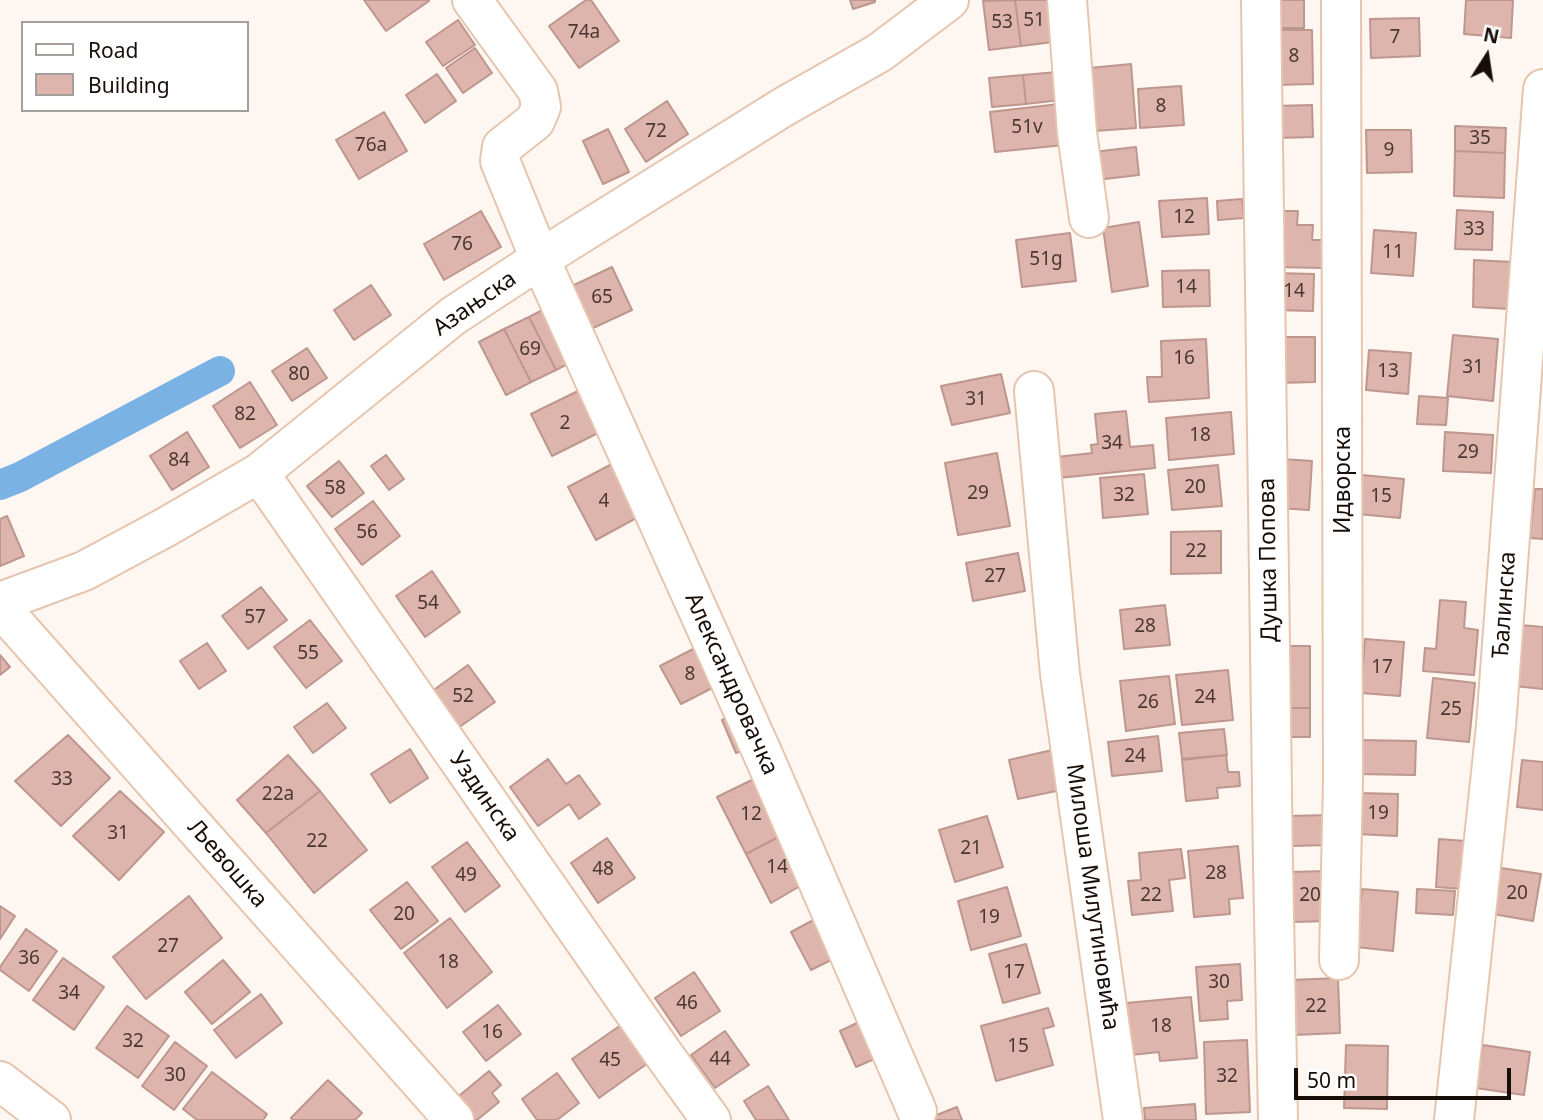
<!DOCTYPE html>
<meta charset="utf-8">
<style>
body{margin:0}
#map{position:relative;width:1543px;height:1120px;overflow:hidden;background:#fdf6f1;font-family:"Noto Sans",sans-serif}
canvas{display:block}
.legend{position:absolute;left:21px;top:21px;width:228px;height:91px;box-sizing:border-box;background:#fff;border:2px solid #a39f9c;margin:0;padding:9px 12px;list-style:none;font-size:21px;color:#190e07}
.legend li{display:flex;align-items:center;gap:14px;height:35px}
.legend b{width:35px;border:2px solid #a39f9c}
.north{position:absolute;left:1452px;top:21px;width:70px;height:70px;-webkit-text-stroke:5px #fff;paint-order:stroke;rotate:12deg;font-size:19px;font-weight:700;line-height:28px;text-align:center;color:#190e07}
.north::after{content:'';display:block;margin:auto;width:24px;height:32px;background:#190e07;clip-path:polygon(50% 0,100% 100%,50% 72%,0 100%)}
.scale{position:absolute;left:1294px;top:1068px;width:217px;height:32px;box-sizing:border-box;border:4px solid #190e07;border-top:0;padding-left:9px;font-size:21px;line-height:24px;white-space:nowrap;color:#190e07;-webkit-text-stroke:5px #fff;paint-order:stroke}
</style>
<div id="map">
<canvas width="1543" height="1120"></canvas>
<ul class="legend">
<li><b style="height:9px;background:#fff"></b>Road</li>
<li><b style="height:19px;background:#deb5ad"></b>Building</li>
</ul>
<div class="north">N</div>
<div class="scale">50 m</div>
</div>
<script>
const ctx = document.querySelector('canvas').getContext('2d');
ctx.lineJoin = 'round';
function toPath(rows) {
  const path = new Path2D();
  for (const r of rows) {
    path.moveTo(r[0], r[1]);
    for (let i = 2; i < r.length; i += 2) path.lineTo(r[i], r[i + 1]);
  }
  return path;
}
function stroke(path, color, width, dash) {
  ctx.strokeStyle = color;
  ctx.lineWidth = width;
  ctx.lineCap = dash ? 'butt' : 'round';
  ctx.setLineDash(dash || []);
  ctx.stroke(path);
}
function paint(path, color) {
  ctx.fillStyle = color;
  ctx.fill(path, 'evenodd');
}
function label(font, color, halo, rows, align = 'center') {
  ctx.font = font + ' "Noto Sans",sans-serif';
  ctx.lineWidth = 7;
  ctx.setLineDash([]);
  ctx.textBaseline = 'middle';
  ctx.strokeStyle = halo;
  ctx.fillStyle = color;
  for (const [text, x, y, turn = 0] of rows) {
    ctx.save();
    ctx.translate(x, y);
    ctx.rotate((+turn || 0) * Math.PI / 180);
    ctx.textAlign = isNaN(turn) ? turn : align;
    if (halo) ctx.strokeText(text, 0, 0);
    ctx.fillText(text, 0, 0);
    ctx.restore();
  }
}
stroke(toPath([
 [0,485,20,477,220,371]
]), '#7ab2e4', 30);
const building = toPath([
 [364,0,428,0,429,1,386,31,364,0],
 [586,0,591,0,619,41,579,68,549,26,586,0],
 [850,0,875,0,875,2,853,9,850,0],
 [1015,0,1047,0,1053,42,1021,46,1015,0],
 [1015,0,1021,46,989,50,983,1,1015,0],
 [1274,0,1304,0,1304,28,1274,28,1274,0],
 [1466,0,1513,0,1511,38,1464,34,1466,0],
 [1419,18,1420,56,1371,58,1370,19,1419,18],
 [458,20,475,45,443,66,426,42,458,20],
 [1274,30,1312,30,1313,84,1275,85,1274,30],
 [475,48,492,73,463,93,446,68,475,48],
 [1131,64,1136,128,1095,131,1089,68,1131,64],
 [1057,72,1060,100,1026,104,1023,75,1057,72],
 [437,74,456,101,425,123,406,95,437,74],
 [1023,75,1026,104,992,107,989,78,1023,75],
 [1181,86,1184,125,1140,128,1138,89,1181,86],
 [667,101,688,134,646,162,625,129,667,101],
 [1059,104,1064,145,995,152,990,112,1059,104],
 [1312,105,1313,137,1277,138,1276,106,1312,105],
 [384,112,407,151,359,179,336,140,384,112],
 [1455,126,1506,128,1505,153,1455,151,1455,126],
 [608,129,629,172,603,184,583,141,608,129],
 [1366,130,1411,130,1412,172,1367,173,1366,130],
 [1136,147,1139,175,1096,180,1093,152,1136,147],
 [1455,151,1505,153,1504,198,1454,196,1455,151],
 [1207,198,1209,234,1162,237,1159,201,1207,198],
 [1242,199,1244,218,1218,220,1217,201,1242,199],
 [1457,210,1493,212,1492,250,1455,249,1457,210],
 [481,211,501,247,444,280,424,244,481,211],
 [1276,211,1298,211,1297,225,1313,225,1312,240,1322,240,1322,268,1275,267,1276,211],
 [1139,222,1148,286,1112,292,1103,228,1139,222],
 [1374,230,1416,233,1413,276,1371,273,1374,230],
 [1070,233,1076,281,1022,287,1016,240,1070,233],
 [1474,260,1513,262,1511,309,1473,307,1474,260],
 [612,267,632,310,591,329,572,286,612,267],
 [1209,270,1210,306,1163,307,1162,271,1209,270],
 [1275,273,1314,274,1313,311,1274,310,1275,273],
 [371,285,391,315,354,340,334,310,371,285],
 [554,304,581,357,556,370,529,317,554,304],
 [529,317,556,370,531,382,504,329,529,317],
 [504,329,531,382,506,395,479,342,504,329],
 [1453,335,1498,339,1493,401,1447,396,1453,335],
 [1277,337,1315,337,1315,382,1278,383,1277,337],
 [1206,339,1209,398,1149,402,1147,377,1162,377,1161,341,1206,339],
 [307,348,327,378,292,401,272,371,307,348],
 [1369,350,1411,353,1408,394,1366,390,1369,350],
 [1001,374,1010,413,952,425,941,386,1001,374],
 [250,382,277,425,240,448,213,406,250,382],
 [578,391,598,433,552,456,531,414,578,391],
 [1419,396,1448,398,1446,425,1417,424,1419,396],
 [1126,411,1130,447,1153,445,1155,468,1059,478,1057,457,1092,453,1091,445,1098,444,1095,414,1126,411],
 [1231,412,1234,454,1169,460,1166,418,1231,412],
 [187,432,209,467,172,490,150,456,187,432],
 [1445,432,1493,435,1491,473,1443,471,1445,432],
 [997,453,1010,526,958,535,945,463,997,453],
 [386,455,404,479,389,490,371,466,386,455],
 [1282,459,1312,461,1309,510,1279,508,1282,459],
 [339,461,364,493,332,517,307,486,339,461],
 [612,464,640,516,596,540,568,487,612,464],
 [1218,465,1222,506,1172,510,1168,470,1218,465],
 [1144,474,1148,514,1103,518,1100,478,1144,474],
 [1362,475,1404,479,1400,518,1358,514,1362,475],
 [1535,489,1543,489,1543,539,1530,538,1535,489],
 [373,501,400,536,362,565,335,529,373,501],
 [7,516,24,556,0,566,0,519,7,516],
 [1221,531,1221,573,1171,574,1171,532,1221,531],
 [1018,553,1025,591,973,601,966,563,1018,553],
 [432,571,460,612,425,637,396,596,432,571],
 [261,587,287,620,248,649,222,616,261,587],
 [1440,600,1466,602,1464,628,1478,630,1474,675,1423,671,1425,648,1436,649,1440,600],
 [1165,605,1170,645,1124,649,1120,610,1165,605],
 [310,620,342,661,306,688,274,647,310,620],
 [1520,625,1543,627,1543,689,1514,686,1520,625],
 [1365,639,1404,642,1400,696,1361,693,1365,639],
 [207,643,226,671,199,689,180,661,207,643],
 [699,646,720,684,681,704,660,666,699,646],
 [1278,646,1310,646,1310,708,1279,708,1278,646],
 [0,655,10,667,0,675,0,655],
 [468,665,495,702,458,728,431,692,468,665],
 [1228,670,1233,720,1182,725,1176,675,1228,670],
 [1169,676,1175,724,1126,731,1120,681,1169,676],
 [1433,678,1475,683,1469,742,1427,738,1433,678],
 [327,703,346,728,313,753,294,727,327,703],
 [1279,708,1310,708,1310,737,1279,737,1279,708],
 [739,713,752,746,736,753,722,720,739,713],
 [1224,729,1227,755,1182,759,1179,733,1224,729],
 [68,735,110,778,61,826,15,781,68,735],
 [1158,736,1162,771,1112,776,1108,742,1158,736],
 [1357,740,1416,741,1415,775,1357,774,1357,740],
 [1065,747,1075,787,1018,799,1009,760,1065,747],
 [410,749,428,778,390,803,371,774,410,749],
 [288,755,320,791,266,833,237,800,288,755],
 [1226,755,1228,772,1239,772,1240,786,1217,788,1218,798,1186,801,1182,760,1226,755],
 [548,759,566,784,579,775,600,804,579,819,569,804,538,826,510,787,548,759],
 [1522,760,1543,762,1543,810,1517,807,1522,760],
 [758,777,784,834,746,854,717,797,758,777],
 [120,791,164,832,119,880,73,836,120,791],
 [320,791,367,850,314,893,266,833,320,791],
 [1359,793,1398,794,1397,836,1357,834,1359,793],
 [1329,815,1330,845,1291,846,1290,816,1329,815],
 [987,816,1003,867,955,882,939,830,987,816],
 [784,834,807,882,771,903,746,854,784,834],
 [607,838,635,878,598,903,571,863,607,838],
 [1439,839,1479,842,1476,890,1436,887,1439,839],
 [467,842,500,886,465,912,432,867,467,842],
 [1238,846,1243,898,1229,899,1230,914,1194,917,1188,851,1238,846],
 [1181,849,1185,878,1169,880,1173,911,1132,915,1128,881,1141,880,1139,853,1181,849],
 [1501,868,1541,874,1533,921,1493,914,1501,868],
 [1327,871,1328,921,1293,922,1292,872,1327,871],
 [407,882,438,921,401,949,370,910,407,882],
 [1007,887,1021,936,971,950,958,901,1007,887],
 [1362,889,1398,892,1393,951,1356,947,1362,889],
 [1417,889,1455,891,1453,915,1416,913,1417,889],
 [189,896,222,938,146,999,113,957,189,896],
 [0,906,15,916,0,939,0,906],
 [821,916,841,955,811,970,791,932,821,916],
 [450,918,492,972,447,1008,404,953,450,918],
 [26,929,57,951,29,991,0,970,0,967,26,929],
 [1026,944,1040,993,1003,1003,989,954,1026,944],
 [63,958,104,987,74,1030,33,1000,63,958],
 [223,960,250,992,212,1024,185,992,223,960],
 [1240,964,1242,1000,1227,1001,1228,1019,1200,1021,1196,967,1240,964],
 [694,972,720,1011,681,1036,655,998,694,972],
 [1338,978,1340,1033,1294,1035,1291,980,1338,978],
 [261,994,282,1023,236,1058,214,1030,261,994],
 [1191,997,1197,1058,1160,1061,1159,1052,1131,1055,1126,1003,1191,997],
 [498,1005,521,1034,486,1061,463,1032,498,1005],
 [127,1006,169,1036,138,1078,96,1048,127,1006],
 [1048,1008,1054,1026,1043,1029,1053,1065,996,1081,981,1026,1048,1008],
 [872,1016,888,1053,856,1067,840,1031,872,1016],
 [621,1025,648,1063,599,1098,572,1059,621,1025],
 [725,1031,749,1065,715,1088,691,1055,725,1031],
 [1247,1040,1250,1112,1206,1114,1204,1042,1247,1040],
 [175,1042,207,1066,174,1110,142,1086,175,1042],
 [1346,1045,1388,1046,1387,1109,1344,1108,1346,1045],
 [1483,1045,1530,1052,1524,1095,1476,1088,1483,1045],
 [489,1071,501,1085,492,1093,499,1102,477,1120,471,1120,454,1100,489,1071],
 [212,1072,267,1114,263,1120,197,1120,183,1109,212,1072],
 [557,1073,579,1103,557,1120,537,1120,522,1099,557,1073],
 [328,1080,362,1113,355,1120,292,1120,291,1118,328,1080],
 [768,1086,789,1120,756,1120,744,1101,768,1086],
 [1195,1104,1196,1120,1145,1120,1144,1108,1195,1104],
 [957,1107,962,1120,936,1120,934,1116,957,1107]
]);
paint(building, '#deb5ad');
stroke(building, '#bd968e', 2);
const minor = toPath([
 [472,0,538,91,541,107,535,121,502,147,500,161,540,259,765,759,917,1111],
 [1067,0,1077,133,1089,218],
 [1261,0,1273,863,1278,1120],
 [1034,391,1060,674,1123,1120],
 [259,473,662,1052,711,1120],
 [0,602,84,571,166,527,259,473,453,316,540,259,785,106,879,53,949,0],
 [0,607,454,1120],
 [1339,960,1343,780,1341,0],
 [0,1081,51,1120],
 [1454,1120,1496,726,1543,89]
]);
stroke(minor, '#e6c5ae', 42);
stroke(minor, '#fff', 38);
label('19px', '#4a3830', null, [
 ["51",1034,21],
 ["53",1002,23],
 ["74a",584,33],
 ["7",1395,38],
 ["8",1294,57],
 ["8",1161,107],
 ["51v",1027,128],
 ["72",656,132],
 ["35",1480,139],
 ["76a",371,146],
 ["9",1389,151],
 ["12",1184,218],
 ["33",1474,230],
 ["76",462,245],
 ["11",1393,253],
 ["51g",1046,260],
 ["14",1186,288],
 ["14",1294,292],
 ["65",602,298],
 ["69",530,350],
 ["16",1184,359],
 ["31",1473,368],
 ["13",1388,372],
 ["80",299,375],
 ["31",976,400],
 ["82",245,415],
 ["2",565,424],
 ["18",1200,436],
 ["34",1112,444],
 ["29",1468,453],
 ["84",179,461],
 ["20",1195,488],
 ["58",335,489],
 ["29",978,494],
 ["32",1124,496],
 ["15",1381,497],
 ["4",604,502],
 ["56",367,533],
 ["22",1196,552],
 ["27",995,577],
 ["54",428,604],
 ["57",255,618],
 ["28",1145,627],
 ["55",308,654],
 ["17",1382,668],
 ["8",690,675],
 ["52",463,697],
 ["24",1205,698],
 ["26",1148,703],
 ["25",1451,710],
 ["24",1135,757],
 ["33",62,780],
 ["22a",278,795],
 ["19",1378,814],
 ["12",751,815],
 ["31",118,834],
 ["22",317,842],
 ["21",971,849],
 ["14",777,868],
 ["48",603,870],
 ["28",1216,874],
 ["49",466,876],
 ["20",1517,894],
 ["22",1151,896],
 ["20",1310,896],
 ["20",404,915],
 ["19",989,918],
 ["27",168,947],
 ["36",29,959],
 ["18",448,963],
 ["17",1014,973],
 ["30",1219,983],
 ["34",69,994],
 ["46",687,1004],
 ["22",1316,1007],
 ["18",1161,1027],
 ["16",492,1033],
 ["32",133,1042],
 ["15",1018,1047],
 ["44",720,1060],
 ["45",610,1061],
 ["30",175,1076],
 ["32",1227,1077]
]);
label('23px', '#190e07', '#fff', [
 ["Азањска",475,304,-35],
 ["Идворска",1343,480,-90],
 ["Душка Попова",1269,560,-91],
 ["Ђалинска",1505,605,-86],
 ["Александровачка",731,684,66],
 ["Уздинска",484,797,55],
 ["Љевошка",227,864,49],
 ["Милоша Милутиновића",1092,897,82]
]);
</script>
